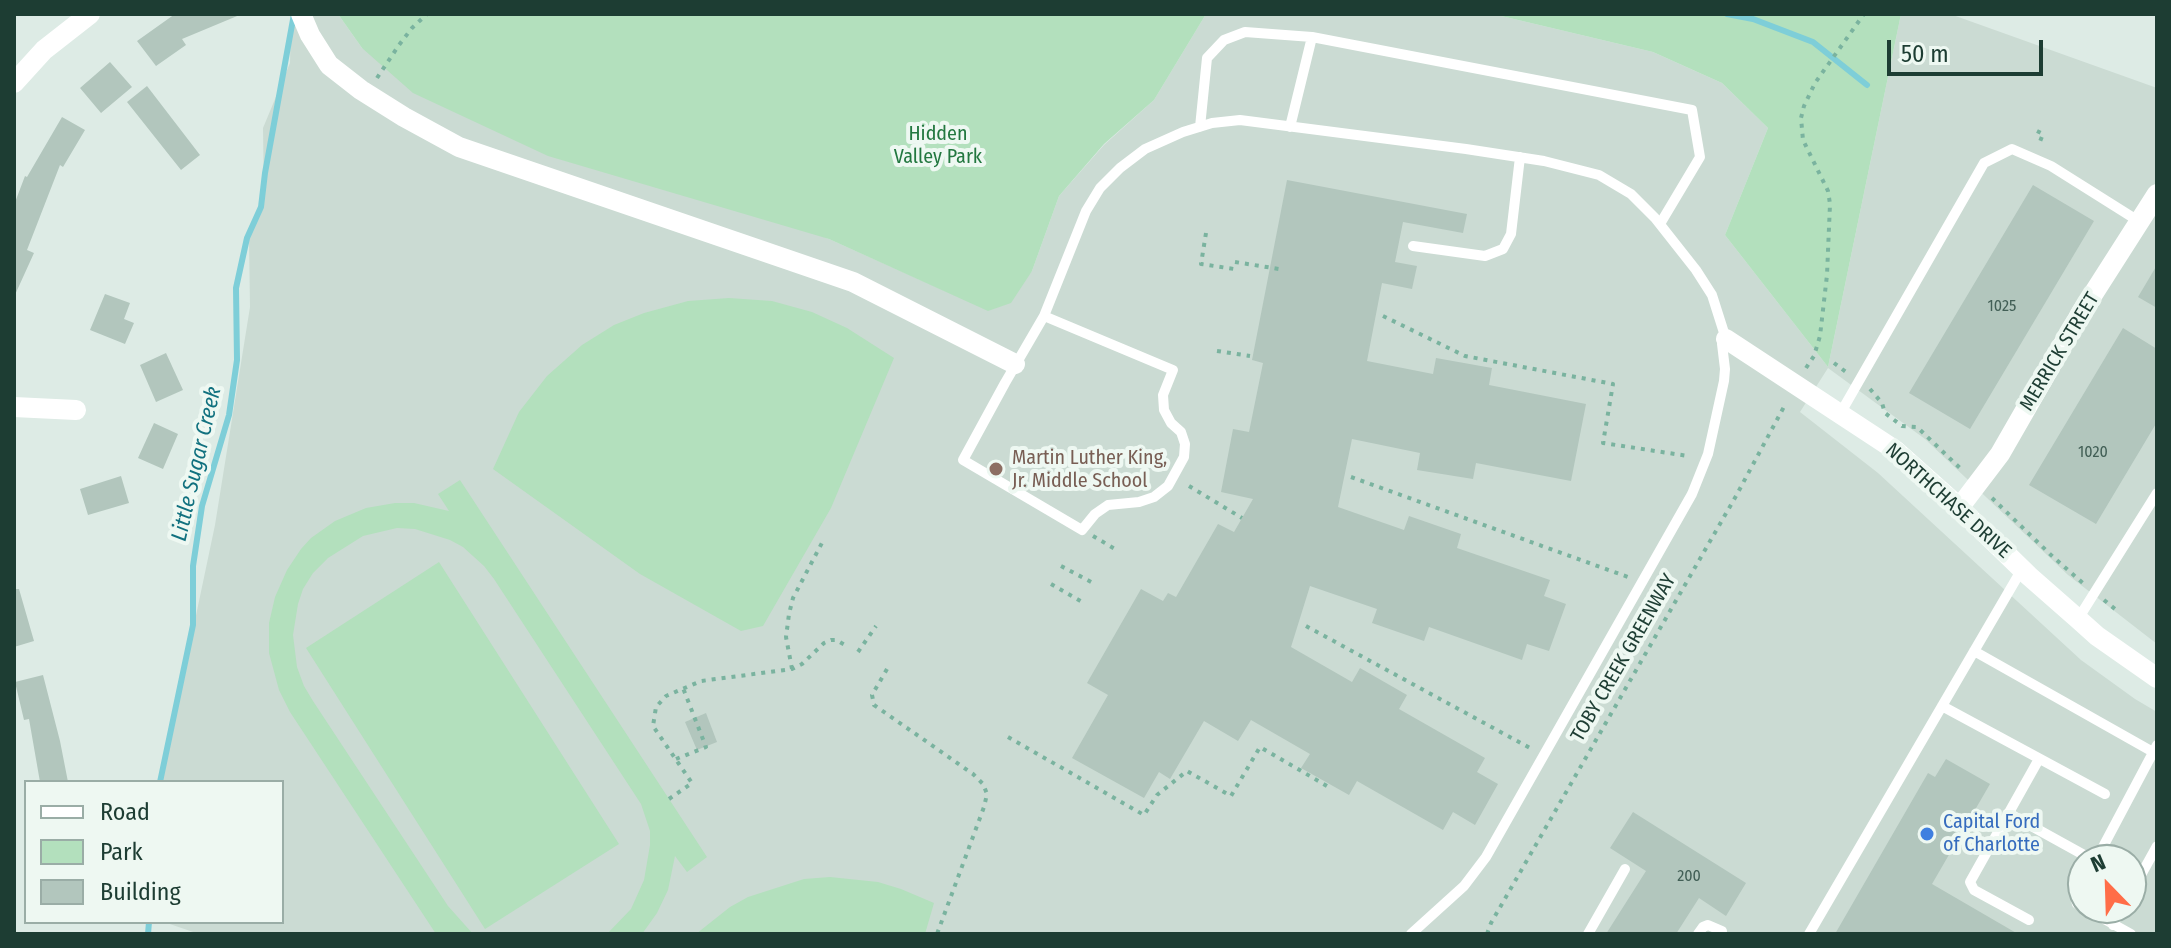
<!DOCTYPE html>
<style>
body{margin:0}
#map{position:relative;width:2171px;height:948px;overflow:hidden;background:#ddebe5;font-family:"Fira Sans Condensed",sans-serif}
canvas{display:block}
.frame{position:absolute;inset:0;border:16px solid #1d3d33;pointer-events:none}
.legend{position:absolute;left:24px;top:780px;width:260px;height:144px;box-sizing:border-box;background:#eef8f2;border:2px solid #9aada6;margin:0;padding:10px 14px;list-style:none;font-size:24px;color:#1d3d33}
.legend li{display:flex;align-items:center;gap:16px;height:40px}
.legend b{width:40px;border:2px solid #9aada6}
.north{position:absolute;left:2067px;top:844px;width:80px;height:80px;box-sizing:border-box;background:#eef8f2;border:2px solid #9aada6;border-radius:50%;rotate:337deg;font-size:22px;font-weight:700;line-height:32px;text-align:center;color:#1d3d33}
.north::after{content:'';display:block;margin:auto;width:28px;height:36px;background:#ff6d48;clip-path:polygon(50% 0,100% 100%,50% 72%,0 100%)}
.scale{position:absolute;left:1887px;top:40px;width:156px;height:36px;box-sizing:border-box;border:4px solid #1d3d33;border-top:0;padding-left:10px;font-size:24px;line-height:28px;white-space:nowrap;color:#1d3d33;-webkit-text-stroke:6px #eef8f2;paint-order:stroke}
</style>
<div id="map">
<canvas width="2171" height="948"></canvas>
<div class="frame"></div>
<ul class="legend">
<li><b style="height:10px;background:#fff"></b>Road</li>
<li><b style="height:22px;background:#b3e0bd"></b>Park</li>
<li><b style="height:22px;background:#b2c6bd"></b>Building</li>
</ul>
<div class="north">N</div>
<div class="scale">50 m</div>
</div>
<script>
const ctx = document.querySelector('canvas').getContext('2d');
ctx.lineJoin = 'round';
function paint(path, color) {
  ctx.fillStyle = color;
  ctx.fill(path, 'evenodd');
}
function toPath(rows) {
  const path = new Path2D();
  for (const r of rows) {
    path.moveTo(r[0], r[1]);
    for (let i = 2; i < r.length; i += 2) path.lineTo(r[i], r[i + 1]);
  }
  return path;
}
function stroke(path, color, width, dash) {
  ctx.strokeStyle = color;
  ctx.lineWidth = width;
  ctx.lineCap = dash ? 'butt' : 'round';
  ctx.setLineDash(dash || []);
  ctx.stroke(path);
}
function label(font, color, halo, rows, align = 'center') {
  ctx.font = font + ' "Fira Sans Condensed",sans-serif';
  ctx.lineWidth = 8;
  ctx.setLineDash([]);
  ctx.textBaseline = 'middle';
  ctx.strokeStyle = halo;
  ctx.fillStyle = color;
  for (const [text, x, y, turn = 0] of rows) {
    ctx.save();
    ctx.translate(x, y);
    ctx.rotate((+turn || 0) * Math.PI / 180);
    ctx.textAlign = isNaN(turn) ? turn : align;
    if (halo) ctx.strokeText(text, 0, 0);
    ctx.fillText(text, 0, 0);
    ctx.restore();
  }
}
paint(toPath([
 [291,14,338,14,362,48,829,239,988,310,1032,271,1059,196,1104,145,1154,100,1206,14,1493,14,1653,52,1722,83,1768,128,1725,235,1828,367,1901,14,1950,14,2157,88,2157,644,2068,575,1925,439,1828,368,1800,412,1878,473,2081,660,2135,699,2157,712,2157,934,199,934,164,922,282,922,282,782,161,782,215,525,250,307,249,239,264,197,263,128,290,63],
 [2083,860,2131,860,2131,908,2083,908]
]), '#cbdbd3');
paint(toPath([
 [338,14,1206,14,1154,100,1104,144,1059,196,1032,271,1011,303,988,311,829,239,548,156,413,93,362,48],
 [1493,14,1901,14,1828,367,1725,235,1768,128,1722,83,1653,52],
 [729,298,772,301,812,312,847,328,894,358,831,508,763,626,741,631,640,574,493,469,519,412,547,376,582,345,614,325,644,313,688,301],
 [460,480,707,857,687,872,675,856,668,890,657,913,642,934,607,934,631,909,644,880,650,845,650,831,641,804,494,579,484,566,463,547,450,540,415,529,397,528,363,536,328,558,313,573,303,589,298,604,293,635,297,667,304,686,313,701,448,906,473,934,436,934,290,712,279,690,269,653,269,623,275,597,287,570,301,549,311,538,335,521,366,508,395,503,414,503,449,511,438,494],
 [439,562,619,844,485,929,306,648],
 [830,877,878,882,901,889,934,903,925,934,696,934,730,907,748,897,804,879]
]), '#b3e0bd');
stroke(toPath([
 [1727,14,1753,19,1813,42,1867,85],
 [160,782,193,625,193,566,202,506,229,415,237,360,236,288,247,238,261,207,265,173,294,14],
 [148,934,149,922]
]), '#7eced8', 6);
paint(toPath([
 [175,14,242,14,182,39,186,45,156,66,137,41],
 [110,62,132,87,101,113,80,88],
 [147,86,200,155,181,170,127,102],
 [62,117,85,130,63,167,60,165,27,250,34,253,14,297,14,205,25,176,27,177],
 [1287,180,1467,214,1463,233,1403,222,1395,262,1417,266,1412,289,1382,283,1367,361,1433,374,1436,358,1492,368,1489,385,1586,404,1571,481,1476,463,1473,479,1417,470,1420,453,1352,439,1338,507,1404,530,1409,516,1461,534,1457,548,1550,580,1544,596,1566,604,1549,651,1527,644,1522,660,1429,627,1424,641,1372,623,1377,609,1310,586,1291,647,1352,682,1360,668,1407,695,1399,709,1485,758,1477,772,1498,784,1475,825,1453,812,1443,830,1357,781,1349,795,1301,768,1310,754,1251,720,1238,741,1204,721,1170,779,1159,772,1144,798,1072,758,1108,695,1087,683,1141,589,1163,601,1168,593,1176,597,1218,524,1234,532,1253,499,1221,492,1233,429,1249,432,1263,363,1252,360],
 [2033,185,2094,221,1970,429,1909,393],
 [2157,265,2157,308,2138,297],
 [105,294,130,303,124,319,134,323,125,344,90,330],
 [2123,328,2157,349,2157,422,2096,524,2029,485],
 [166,353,183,390,156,402,140,365],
 [154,423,178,434,163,469,138,458],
 [121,476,129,503,88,515,80,489],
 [14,589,19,589,34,641,14,647],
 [43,675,60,741,68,782,40,782,29,719,24,720,15,682],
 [706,713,717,742,697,750,685,722],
 [1946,759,1990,784,1932,884,2018,934,1835,934,1928,773,1935,777],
 [1633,812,1746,883,1726,916,1699,898,1676,934,1606,934,1646,871,1610,848]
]), '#b2c6bd');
stroke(toPath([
 [377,78,399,45,412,28,427,14],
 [2037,131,2043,134,2039,144],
 [1206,233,1201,264,1234,269],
 [1235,262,1279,269],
 [1383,316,1465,356,1613,384,1603,443,1688,456],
 [1217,351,1250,356],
 [1834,363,1846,372],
 [1806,368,1814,356,1820,336,1827,275,1830,204,1828,191,1803,140,1801,118,1804,106,1815,83,1864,14],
 [1870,389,1882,403,1885,413,1902,426,1917,427,1962,470],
 [1351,477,1628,577],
 [1189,486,1242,518],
 [1992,498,2051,555,2085,585],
 [1093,536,1115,549],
 [1061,566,1095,584],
 [1051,584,1084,603],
 [2104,600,2115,609],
 [1306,626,1530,748],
 [858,652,876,626],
 [792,669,786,637,789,614,793,598,824,539],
 [887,669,872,695,874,705,973,774,983,784,987,794,984,807,937,934],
 [1008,737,1144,815,1157,795,1187,771,1231,796,1260,747,1327,786],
 [676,759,706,747,683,688],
 [669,799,692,783,653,726,656,707,666,696,701,681,792,669,802,664,824,643,831,640,836,640,845,645],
 [1487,934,1491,923,1736,496,1786,403]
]), '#7ab39f', 4, [4, 6]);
stroke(toPath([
 [1312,37,1692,110,1700,157,1660,224],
 [1200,127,1207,58,1224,40,1245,32,1312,37,1290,127],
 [1413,246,1485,256,1503,249,1511,234,1520,157],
 [1044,316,1086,211,1100,188,1120,168,1145,149,1183,132,1212,123,1240,120,1466,149,1544,161,1599,175,1631,194,1655,218,1696,270,1712,295,1726,339,1722,344,1725,369,1724,381,1708,454,1692,494,1486,857,1464,886,1411,934],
 [1044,316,1173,370,1163,395,1164,410,1171,423,1181,432,1185,444,1184,457,1168,486,1154,497,1139,502,1108,505,1095,514,1082,530,963,460,1005,383,1044,316],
 [1840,414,1984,163,2012,149,2051,166,2140,222],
 [2078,619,2157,493],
 [1974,651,2153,752],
 [1942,706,2105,794],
 [2008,813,2093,860],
 [2096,860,2157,745],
 [2083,884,2076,900,2077,904,2131,934],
 [2131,893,2157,846],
 [2029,920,1974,890,1970,882,2039,759],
 [2113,925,2122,908],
 [1588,934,1625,869],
 [1698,934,1703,927,1708,925,1722,931],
 [1809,934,2022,569]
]), '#fff', 10);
stroke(toPath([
 [301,14,310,35,329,65,361,90,404,117,459,147,853,282,1015,364],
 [14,83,44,50,90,14],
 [1726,339,1895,450,1950,499,2029,576,2078,619,2097,636,2157,678],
 [14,407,76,410],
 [1959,508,2000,454,2081,313,2157,194]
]), '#fff', 20);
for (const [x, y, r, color] of [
 [996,469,8,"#8d6e63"],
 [1927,834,8,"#3f7fe0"]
]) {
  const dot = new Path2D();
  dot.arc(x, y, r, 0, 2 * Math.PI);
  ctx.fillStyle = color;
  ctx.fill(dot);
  stroke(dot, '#eef8f2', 3);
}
label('16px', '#425f56', null, [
 ["1025",2002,307],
 ["1020",2093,453],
 ["200",1689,877]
]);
label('20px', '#237840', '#eef8f2', [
 ["Hidden",938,134],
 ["Valley Park",938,157]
]);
label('20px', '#1d3d33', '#eef8f2', [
 ["MERRICK STREET",2060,352,-59],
 ["NORTHCHASE DRIVE",1948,501,42],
 ["TOBY CREEK GREENWAY",1624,658,-60]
]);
label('20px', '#785e54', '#eef8f2', [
 ["Martin Luther King,",1012,458],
 ["Jr. Middle School",1012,481]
], 'left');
label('20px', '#366cbe', '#eef8f2', [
 ["Capital Ford",1943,822],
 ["of Charlotte",1943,845]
], 'left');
label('italic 22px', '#11717f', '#eef8f2', [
 ["Little Sugar Creek",197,464,-77]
]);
</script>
